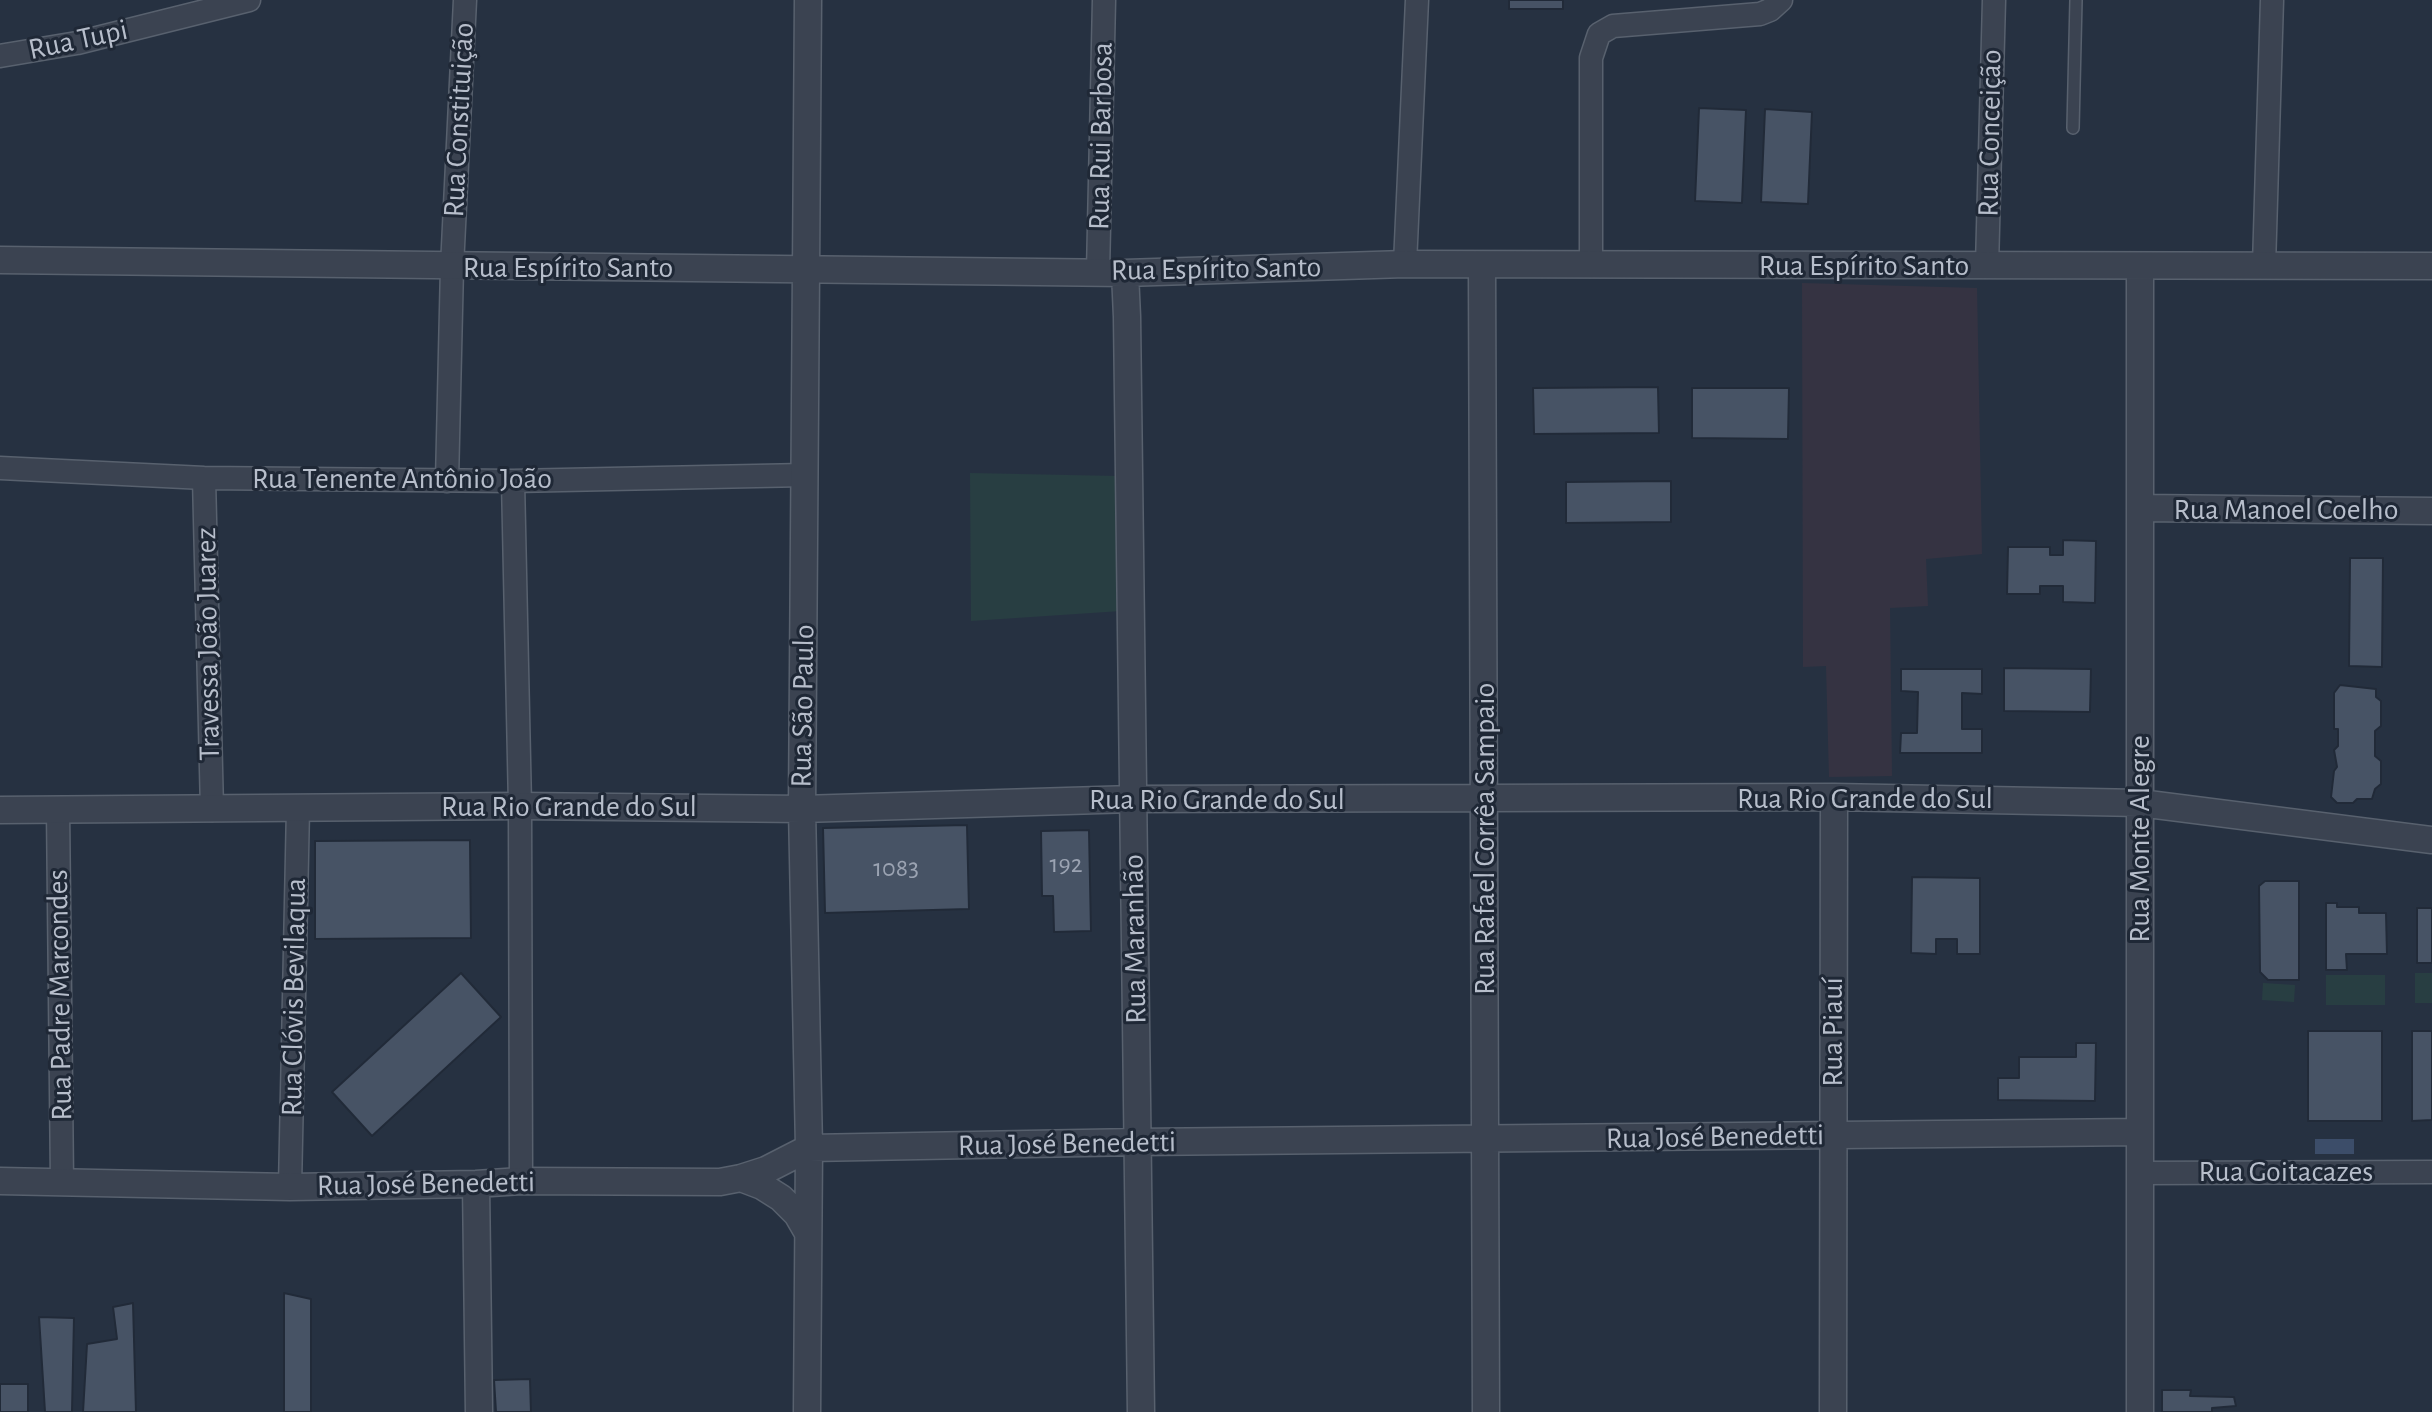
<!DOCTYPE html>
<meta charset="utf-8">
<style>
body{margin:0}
canvas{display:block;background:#263141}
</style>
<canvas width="2432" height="1412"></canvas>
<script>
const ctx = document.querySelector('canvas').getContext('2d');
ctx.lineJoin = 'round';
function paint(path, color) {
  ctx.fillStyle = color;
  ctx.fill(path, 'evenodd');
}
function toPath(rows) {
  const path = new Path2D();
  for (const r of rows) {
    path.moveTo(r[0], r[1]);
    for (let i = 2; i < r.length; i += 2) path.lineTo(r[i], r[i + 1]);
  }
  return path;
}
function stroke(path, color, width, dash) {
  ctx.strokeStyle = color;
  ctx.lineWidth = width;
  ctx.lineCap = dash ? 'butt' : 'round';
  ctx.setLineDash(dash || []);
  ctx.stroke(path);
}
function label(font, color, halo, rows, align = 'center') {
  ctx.font = font + ' "Alegreya Sans",sans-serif';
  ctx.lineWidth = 6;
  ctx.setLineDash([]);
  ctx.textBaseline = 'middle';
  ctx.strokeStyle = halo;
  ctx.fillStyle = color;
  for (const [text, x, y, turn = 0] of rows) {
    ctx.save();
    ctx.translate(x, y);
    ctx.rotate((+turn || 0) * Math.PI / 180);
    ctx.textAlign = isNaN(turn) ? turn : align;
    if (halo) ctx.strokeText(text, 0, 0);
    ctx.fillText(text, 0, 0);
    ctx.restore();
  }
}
paint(toPath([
 [1802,283,1977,288,1982,554,1926,559,1928,606,1890,608,1892,776,1829,777,1826,666,1803,667]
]), '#353342');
paint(toPath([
 [970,473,1117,476,1121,611,971,621],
 [2415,973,2432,973,2432,1003,2415,1003],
 [2326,975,2385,975,2385,1005,2326,1005],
 [2263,983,2295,985,2294,1002,2262,1000]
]), '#283e42');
paint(toPath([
 [2315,1139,2354,1139,2354,1154,2315,1154]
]), '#3c4d69');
const building = toPath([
 [1509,0,1563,0,1563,9,1509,9,1509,0],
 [1699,108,1746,110,1742,203,1695,201,1699,108],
 [1765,109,1812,112,1808,204,1761,202,1765,109],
 [1658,387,1659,433,1534,434,1533,388,1658,387],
 [1692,388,1789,388,1788,439,1692,438,1692,388],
 [1671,481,1671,522,1566,523,1566,482,1671,481],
 [2063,540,2096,541,2095,603,2063,602,2063,586,2040,586,2040,594,2007,594,2008,547,2050,547,2050,555,2063,555,2063,540],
 [2350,558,2383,558,2382,667,2349,666,2350,558],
 [2004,668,2091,669,2090,712,2004,711,2004,668],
 [1901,669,1982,669,1982,694,1962,693,1962,729,1982,729,1982,753,1900,753,1901,733,1917,733,1918,692,1901,691,1901,669],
 [2340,685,2376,689,2376,697,2381,701,2381,726,2375,731,2375,756,2381,761,2381,784,2375,789,2372,799,2357,799,2353,803,2337,803,2331,797,2334,771,2337,767,2334,750,2338,746,2338,729,2334,729,2334,693,2340,685],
 [967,825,969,909,825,913,823,828,967,825],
 [1089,830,1091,931,1054,932,1053,896,1042,896,1041,831,1089,830],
 [470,840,471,938,315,939,315,841,470,840],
 [1912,877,1980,878,1980,954,1957,954,1957,939,1936,939,1936,954,1911,953,1912,877],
 [2265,881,2299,881,2299,980,2268,980,2260,972,2259,886,2265,881],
 [2326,903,2337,903,2337,907,2359,907,2359,913,2386,913,2387,954,2346,954,2347,970,2326,970,2326,903],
 [2417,908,2432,908,2432,963,2417,963,2417,908],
 [461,973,501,1017,372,1136,332,1092,461,973],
 [2308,1031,2382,1031,2382,1121,2308,1121,2308,1031],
 [2412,1031,2432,1031,2432,1120,2412,1121,2412,1031],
 [2076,1043,2096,1043,2095,1101,1998,1100,1998,1078,2019,1078,2019,1057,2076,1057,2076,1043],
 [284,1293,311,1299,311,1412,284,1412,284,1293],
 [133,1303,136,1412,83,1412,87,1344,117,1339,113,1307,133,1303],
 [39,1317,74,1318,72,1412,45,1412,39,1317],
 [530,1379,531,1412,496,1412,494,1380,530,1379],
 [0,1384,28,1384,28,1412,0,1412,0,1384],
 [2162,1390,2191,1390,2190,1396,2234,1397,2236,1406,2212,1408,2212,1412,2162,1412,2162,1390]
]);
paint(building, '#475365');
stroke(building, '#212a38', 2);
const service = toPath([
 [2073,128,2076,0]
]);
const minor = toPath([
 [0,56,77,43,249,0],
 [1405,264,1417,0],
 [1591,265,1591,58,1599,34,1613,26,1760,14,1770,10,1781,0],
 [1987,266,1994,0],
 [2264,266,2272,0],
 [1098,272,1104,0],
 [0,468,204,478,513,481,805,475],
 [204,478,212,810],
 [447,481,452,267,465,0],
 [513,481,520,806,521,1181],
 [58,809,62,1182],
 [2140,1173,2432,1172],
 [290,1187,298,808]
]);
const tertiary = toPath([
 [0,260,1125,273,1405,264,2432,266],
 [1482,266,1486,1412],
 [2140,266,2140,1412],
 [1125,273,1127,317,1141,1412],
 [2140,508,2432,511],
 [0,810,520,806,802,809,1133,799,1834,797,2140,803,2432,840],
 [741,1178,762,1186,781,1198,797,1214,808,1233],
 [0,1181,290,1187,476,1184,521,1181,720,1182,741,1178,766,1170,809,1148,1138,1142,2140,1132],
 [476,1184,479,1412],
 [807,1412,809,1148,802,809,808,0],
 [1833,1412,1834,797]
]);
stroke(service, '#58616e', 14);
stroke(minor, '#58616e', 25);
stroke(tertiary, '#58616e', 29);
stroke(service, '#3b4351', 11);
stroke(minor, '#3b4351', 22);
stroke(tertiary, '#3b4351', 26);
label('26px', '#9ba3b2', null, [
 ["192",1066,864],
 ["1083",896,868]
]);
label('30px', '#b7becb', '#1f2836', [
 ["Rua Tupi",78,40,-12],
 ["Rua Constituição",459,120,-87],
 ["Rua Conceição",1990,133,-89],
 ["Rua Rui Barbosa",1101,136,-89],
 ["Rua Espírito Santo",1864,266],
 ["Rua Espírito Santo",568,268],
 ["Rua Espírito Santo",1216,269,-1],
 ["Rua Tenente Antônio João",402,479],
 ["Rua Manoel Coelho",2286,510],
 ["Travessa João Juarez",208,644,-91],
 ["Rua São Paulo",803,706,-89],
 ["Rua Rio Grande do Sul",1865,799],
 ["Rua Rio Grande do Sul",1217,800],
 ["Rua Rio Grande do Sul",569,807],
 ["Rua Rafael Corrêa Sampaio",1485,839,-90],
 ["Rua Monte Alegre",2140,839,-90],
 ["Rua Maranhão",1135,939,-91],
 ["Rua Padre Marcondes",60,995,-91],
 ["Rua Clóvis Bevilaqua",294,997,-89],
 ["Rua Piauí",1833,1032,-90],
 ["Rua José Benedetti",1715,1137,-1],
 ["Rua José Benedetti",1067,1144,-1],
 ["Rua Goitacazes",2286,1172],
 ["Rua José Benedetti",426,1184,-1]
]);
</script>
